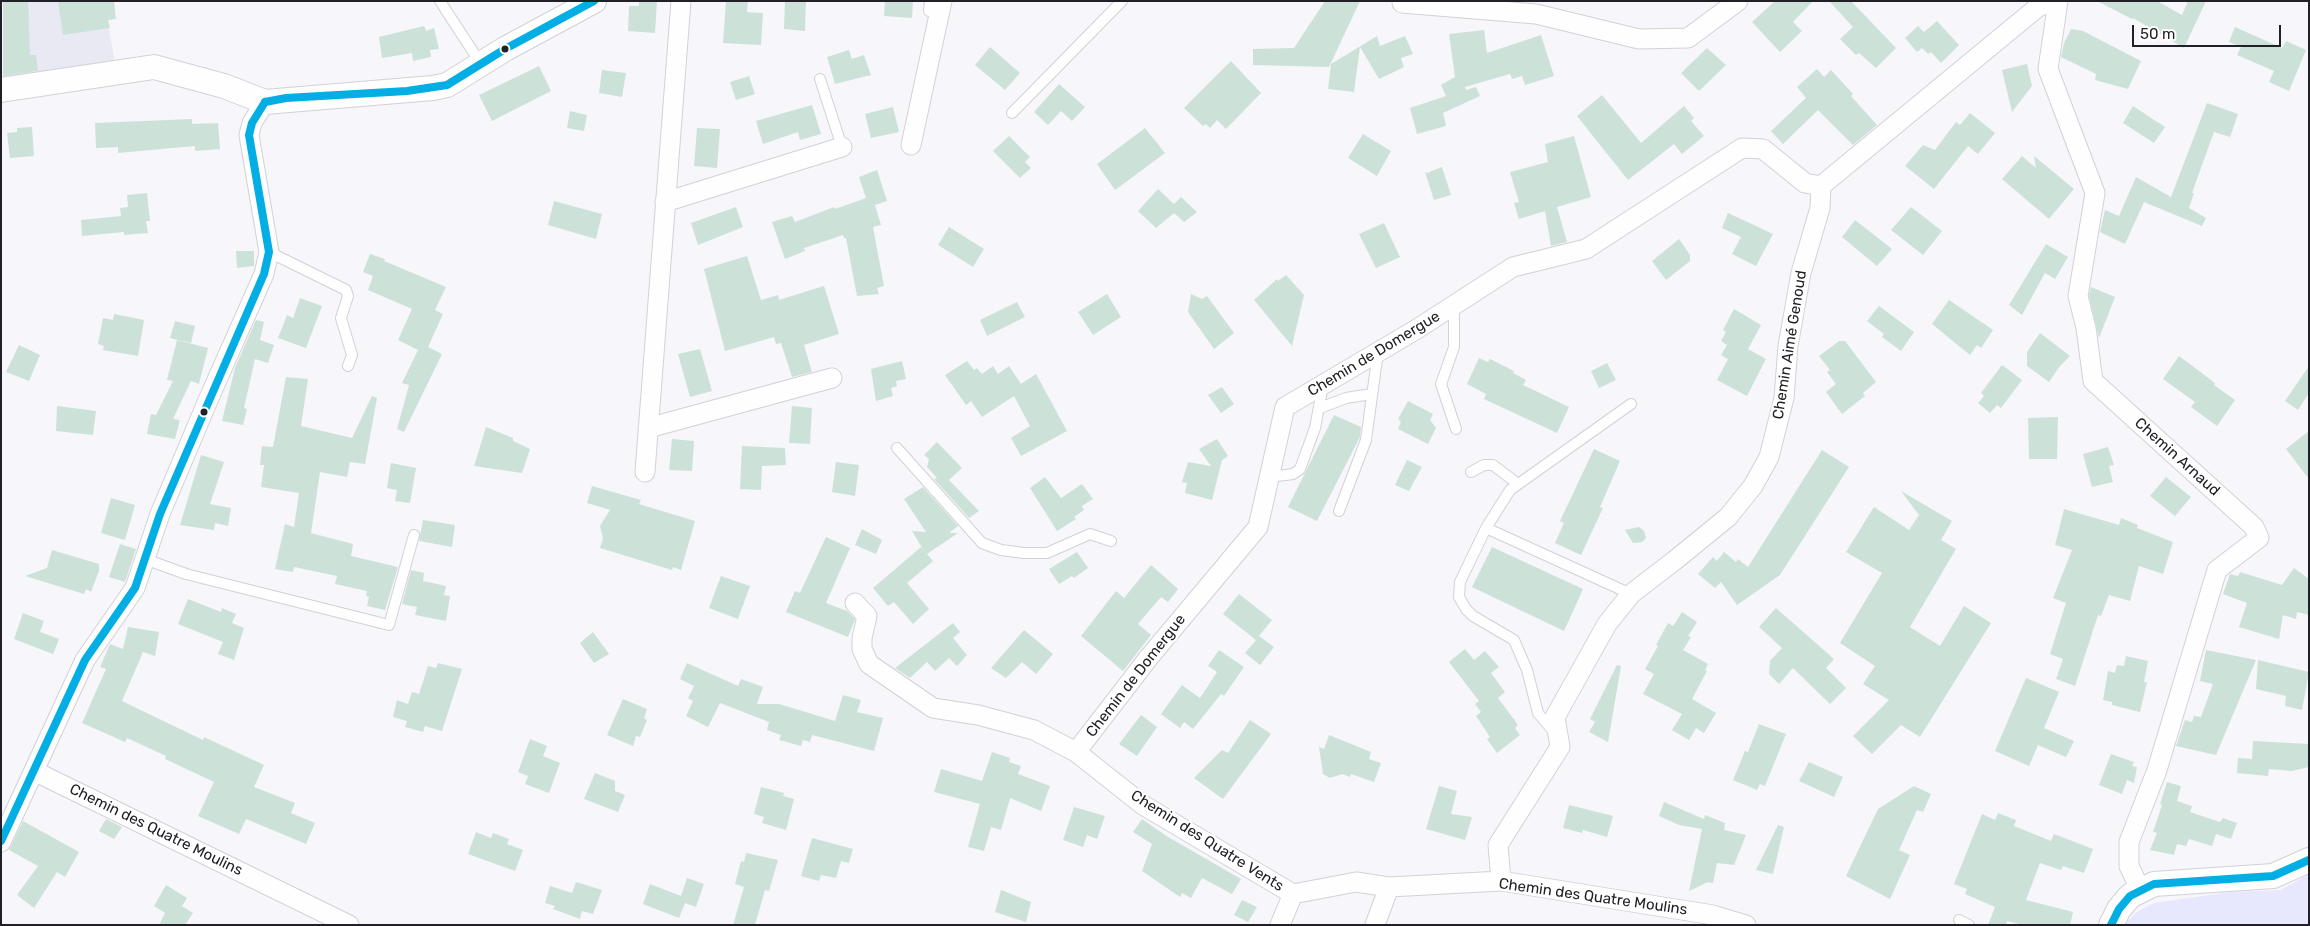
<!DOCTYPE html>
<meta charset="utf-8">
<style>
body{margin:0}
#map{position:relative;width:2310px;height:926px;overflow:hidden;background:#f6f6fb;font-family:Rubik,sans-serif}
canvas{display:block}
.frame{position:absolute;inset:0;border:2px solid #202026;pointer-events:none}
.scale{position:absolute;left:2132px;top:25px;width:149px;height:22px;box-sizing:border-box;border:2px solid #202026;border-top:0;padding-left:6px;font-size:15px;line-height:18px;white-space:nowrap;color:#202026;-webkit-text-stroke:4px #fff;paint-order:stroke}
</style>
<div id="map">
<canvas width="2310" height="926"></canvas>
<div class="frame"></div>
<div class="scale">50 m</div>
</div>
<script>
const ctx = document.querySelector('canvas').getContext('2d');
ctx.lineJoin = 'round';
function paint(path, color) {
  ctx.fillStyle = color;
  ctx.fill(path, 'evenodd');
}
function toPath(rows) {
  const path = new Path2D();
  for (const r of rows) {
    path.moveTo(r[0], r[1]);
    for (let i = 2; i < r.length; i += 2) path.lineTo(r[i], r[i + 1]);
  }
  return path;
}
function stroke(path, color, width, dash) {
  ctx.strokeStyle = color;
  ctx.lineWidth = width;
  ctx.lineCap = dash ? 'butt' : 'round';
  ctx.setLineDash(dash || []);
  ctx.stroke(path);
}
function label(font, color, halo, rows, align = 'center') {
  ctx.font = font + ' Rubik,sans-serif';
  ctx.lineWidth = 4.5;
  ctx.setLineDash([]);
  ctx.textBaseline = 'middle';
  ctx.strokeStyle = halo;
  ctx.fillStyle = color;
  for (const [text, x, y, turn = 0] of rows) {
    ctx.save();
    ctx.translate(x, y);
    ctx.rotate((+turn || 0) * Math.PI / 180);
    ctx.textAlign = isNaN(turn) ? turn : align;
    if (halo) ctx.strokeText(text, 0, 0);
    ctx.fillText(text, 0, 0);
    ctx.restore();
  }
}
paint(toPath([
 [3,1,104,1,115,63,3,78]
]), '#e9e9f3');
paint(toPath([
 [2309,874,2309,925,2125,925,2135,913,2154,903,2231,892,2281,890]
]), '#e7e7fd');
paint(toPath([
 [3,1,28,1,30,55,36,55,38,71,3,76],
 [58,1,114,1,116,19,108,20,110,28,63,35],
 [639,1,657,1,655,33,628,31,629,6,639,6],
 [726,1,748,1,747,12,763,13,761,45,723,43],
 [785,1,806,1,805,31,784,29],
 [885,1,913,1,912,18,884,16],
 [1325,1,1360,1,1329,67,1253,65,1253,49,1294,48],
 [1775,1,1813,1,1793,22,1802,31,1780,52,1752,22],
 [1829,1,1851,1,1896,48,1876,68,1859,53,1856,55,1840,39,1853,27],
 [2097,1,2157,1,2182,15,2188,1,2206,1,2184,48,2133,18,2132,19],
 [1937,21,1959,45,1941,63,1931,52,1928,54,1922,48,1917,52,1905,38,1918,26,1924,32],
 [424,26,426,31,434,28,439,49,430,50,431,57,413,61,412,53,382,58,379,37],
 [2235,27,2282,48,2286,41,2306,50,2289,91,2269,82,2274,71,2237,55,2241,47,2229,42],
 [2071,29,2083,31,2141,61,2128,89,2095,80,2096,74,2061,57,2064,43],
 [1484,30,1487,53,1541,35,1554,76,1525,85,1522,76,1512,79,1510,74,1465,87,1466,90,1476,87,1480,96,1443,113,1446,126,1417,134,1410,108,1446,96,1441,85,1455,77,1449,34],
 [1377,36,1380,46,1405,36,1413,54,1401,58,1404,67,1379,79,1360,47,1354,92,1328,89,1331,64],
 [990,47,1020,73,1005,90,975,65],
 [1707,48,1726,65,1699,91,1681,73],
 [849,50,852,59,864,55,871,75,835,84,827,57],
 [1231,61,1261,93,1226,129,1217,120,1210,128,1206,124,1203,126,1184,108],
 [2027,64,2032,86,2012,112,2002,70],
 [539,66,551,91,492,121,479,95],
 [1817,69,1824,77,1831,70,1853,94,1851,96,1877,125,1853,145,1818,110,1783,144,1771,131,1806,98,1797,87],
 [602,70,626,73,622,97,599,93],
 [749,76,755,94,736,100,730,82],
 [1059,84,1085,107,1072,121,1061,111,1048,125,1034,112],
 [1602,95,1641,143,1684,106,1694,118,1691,121,1704,136,1682,154,1674,144,1628,180,1577,116],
 [2207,103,2238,114,2230,137,2214,132,2192,193,2194,193,2189,208,2206,218,2202,226,2144,202,2125,244,2100,232,2105,210,2119,216,2136,177,2171,197],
 [812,105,821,134,800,140,798,132,763,144,756,121],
 [2133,106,2165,127,2154,143,2123,123],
 [893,107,899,132,871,138,865,114],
 [570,111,587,115,584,131,567,128],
 [1970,113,1995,133,1978,154,1968,146,1934,189,1905,166,1923,145,1935,150,1956,122,1960,125],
 [192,119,192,124,218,123,220,149,195,151,195,146,118,153,118,147,96,148,95,123],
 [32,127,34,156,10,158,7,133,17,132,17,128],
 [697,128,720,129,717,168,694,166],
 [1145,128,1165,153,1115,190,1097,164],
 [1363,134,1391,151,1377,176,1348,158],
 [1009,136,1030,157,1025,162,1031,168,1020,178,993,151],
 [1574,136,1591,197,1557,207,1567,242,1551,246,1545,211,1519,219,1514,203,1519,202,1510,172,1548,162,1545,144],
 [2022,156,2036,168,2034,156,2074,189,2049,219,2002,179],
 [1442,167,1451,195,1434,200,1425,172,1427,173],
 [877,170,887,201,875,205,881,225,873,227,884,286,877,288,879,294,857,296,846,238,844,238,843,235,804,248,805,251,785,259,772,222,792,216,795,222,834,207,835,209,866,198,859,177],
 [1158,189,1174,204,1181,197,1197,212,1184,222,1174,213,1156,228,1138,211],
 [147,193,150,221,146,221,148,233,124,235,124,232,82,236,81,220,121,216,120,208,128,207,127,195],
 [554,201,602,214,596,239,548,225],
 [736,207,743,227,698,245,691,223],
 [1911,207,1942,231,1923,255,1891,230],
 [1728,213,1773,234,1756,266,1732,254,1741,237,1722,228],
 [1855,220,1892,249,1877,266,1842,237],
 [1384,223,1400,257,1376,268,1359,234],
 [949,227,984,249,973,267,938,245],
 [1679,239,1690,255,1690,261,1666,280,1652,261],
 [2046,244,2068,257,2055,279,2045,273,2022,315,2009,305],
 [236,251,254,251,254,266,237,268],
 [370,254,385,259,384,261,446,287,435,310,443,314,428,347,442,354,404,432,397,429,409,385,402,383,418,350,398,340,412,309,368,290,373,276,363,272],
 [747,256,761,300,778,295,779,300,824,286,839,334,804,345,812,372,792,377,781,343,776,344,774,337,725,351,704,269],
 [1286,275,1304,295,1292,346,1254,300,1277,279,1278,281],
 [2091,287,2115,297,2099,338,2089,296],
 [1107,294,1121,317,1093,335,1078,312],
 [1191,294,1202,299,1207,296,1234,333,1214,349,1188,312],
 [300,298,322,306,306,348,278,338,287,315,293,318],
 [1949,300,1993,330,1981,348,1977,345,1970,355,1932,324],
 [1017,302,1025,317,987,336,980,320],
 [1879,306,1914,332,1901,351,1882,337,1884,334,1867,321],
 [1734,309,1761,325,1748,349,1766,359,1747,396,1717,380,1728,359,1721,355,1727,345,1721,341,1726,332,1723,330],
 [114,314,144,320,138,356,103,350,104,346,98,344,103,318,113,320],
 [256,320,264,322,260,340,274,345,268,363,255,359,244,408,247,409,243,425,222,421,235,368],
 [175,321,195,326,191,343,170,338],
 [2040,333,2070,356,2059,367,2049,382,2027,366,2027,352],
 [177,340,208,348,199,384,191,381,173,419,180,420,175,439,147,434,151,414,156,415,173,381,167,380],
 [1839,341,1845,341,1876,382,1863,393,1865,396,1842,414,1826,392,1836,384,1827,372,1830,370,1819,356],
 [19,345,40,355,29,381,6,372],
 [700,349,712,391,690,397,678,354],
 [2179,356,2215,383,2214,385,2235,400,2217,426,2191,407,2195,402,2163,379],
 [1479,358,1488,362,1490,359,1514,371,1513,373,1526,380,1523,385,1569,407,1557,433,1484,399,1486,394,1467,384],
 [902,361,906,379,896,381,897,386,891,388,893,396,876,401,871,369],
 [967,361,974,370,977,368,982,374,993,366,998,374,1009,366,1021,384,1036,374,1067,431,1021,456,1011,438,1030,426,1014,396,982,417,971,401,966,405,945,375],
 [1607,363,1616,380,1599,388,1591,371],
 [2002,365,2022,380,2001,408,1997,405,1990,413,1978,403,1984,396,1981,393],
 [2309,366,2309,393,2298,410,2285,401],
 [286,377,308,379,301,426,352,438,372,396,377,398,365,464,350,462,347,477,320,472,311,533,353,544,351,556,398,567,385,610,367,606,369,597,366,596,367,591,335,584,337,576,294,567,293,572,275,569,285,524,294,527,299,493,261,487,264,465,260,465,262,446,273,447],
 [1222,387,1234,404,1221,413,1208,395],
 [1408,401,1433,414,1430,420,1436,428,1428,444,1398,429,1401,422,1398,419],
 [57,406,96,411,93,435,56,431],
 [792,406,812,408,810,444,789,443],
 [1334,415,1361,427,1360,437,1317,521,1288,507],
 [2058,417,2057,459,2029,459,2028,418],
 [486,427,513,438,513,441,530,449,522,473,474,466],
 [2309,431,2309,479,2286,449],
 [672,439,694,441,692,471,669,470],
 [1217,439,1228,456,1222,460,1212,500,1185,493,1187,483,1182,482,1188,462,1211,466,1199,449],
 [937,442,962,468,949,480,979,511,969,518,934,479,937,478,927,467,929,459,924,455],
 [742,446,785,448,786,465,762,466,761,490,740,489],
 [2108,447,2114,465,2109,466,2113,482,2092,487,2083,454],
 [1594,449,1620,461,1600,507,1603,508,1581,555,1555,543,1564,523,1560,521],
 [1822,450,1849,467,1780,575,1737,605,1721,582,1715,588,1698,574,1713,557,1717,561,1724,552,1736,562,1738,559,1748,567],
 [201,455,224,462,210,504,231,508,228,526,215,523,214,530,180,525],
 [1407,460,1422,467,1409,491,1395,485],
 [836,462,859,465,855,496,832,492],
 [391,463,416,468,410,503,395,501,397,490,387,488],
 [1045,477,1061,498,1082,484,1093,499,1082,506,1084,510,1074,517,1076,519,1057,531,1030,488],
 [2166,477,2191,497,2175,516,2150,496],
 [592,486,641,500,639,504,695,521,681,570,673,567,672,570,600,548,603,538,600,526,610,510,587,503],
 [923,487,958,526,949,533,958,533,927,554,933,561,907,583,929,609,913,624,894,602,888,606,873,588,921,547,924,551,912,531,926,532,904,499],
 [1901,491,1952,521,1941,540,1956,549,1910,627,1940,646,1964,606,1991,623,1920,737,1901,725,1872,754,1853,736,1889,700,1863,684,1875,666,1840,643,1882,573,1846,552,1874,507,1909,530,1919,515],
 [111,498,135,505,125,540,101,533],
 [2064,509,2119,525,2121,518,2138,525,2137,528,2173,542,2163,574,2139,566,2130,601,2109,595,2101,616,2098,615,2075,686,2056,679,2063,659,2050,654,2066,603,2053,598,2072,550,2055,545],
 [423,520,455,525,452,547,419,541],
 [1639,527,1644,531,1646,538,1642,542,1633,543,1625,530],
 [862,529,882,540,876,554,855,545],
 [826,537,850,548,826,603,847,611,855,619,848,637,786,612,795,591,800,593],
 [120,544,136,549,125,582,109,577],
 [1492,547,1583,589,1564,631,1472,587],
 [52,550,99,564,99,571,91,592,86,589,84,594,25,576,47,568],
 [1077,552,1088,568,1074,578,1072,576,1059,584,1049,569],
 [1151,565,1178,589,1168,602,1161,597,1138,624,1151,635,1123,671,1081,636,1116,591,1124,598],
 [2294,568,2309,579,2309,615,2297,612,2296,619,2283,615,2279,639,2239,627,2247,603,2223,594,2230,574,2238,576,2240,572,2282,585],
 [411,570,424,573,423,581,446,586,444,595,450,596,446,621,415,615,417,607,402,604],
 [721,576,750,586,738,619,709,608],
 [1239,594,1272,620,1259,636,1274,647,1260,665,1245,653,1256,640,1223,614],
 [188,599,221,612,222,608,236,614,232,623,244,628,234,660,218,654,223,642,178,624],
 [1776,608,1834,659,1826,668,1846,688,1830,704,1793,668,1779,684,1769,674,1770,661,1782,648,1759,627],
 [1682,612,1697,622,1688,636,1691,637,1683,650,1708,664,1705,670,1707,671,1692,699,1716,713,1704,733,1696,728,1689,740,1672,730,1682,714,1643,694,1654,674,1645,669,1658,646,1656,645,1668,623,1673,626],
 [23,613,44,621,40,632,59,639,53,654,14,639],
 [953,623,960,632,953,638,967,655,957,666,949,658,935,671,927,662,910,678,895,668],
 [128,627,159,632,155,656,143,652,122,701,203,740,204,737,264,765,254,787,295,803,291,813,315,823,306,844,246,819,239,834,198,816,214,782,165,759,166,756,127,738,125,742,82,723,106,669,100,667,110,644,123,649],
 [1024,630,1053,654,1036,674,1022,662,1006,678,991,668],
 [593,632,609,654,594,663,580,643],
 [1465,649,1474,660,1485,651,1499,667,1491,673,1505,692,1498,698,1518,725,1515,728,1520,735,1497,753,1487,739,1490,737,1476,716,1481,712,1475,704,1479,701,1449,662],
 [1219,650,1244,667,1224,696,1221,694,1193,729,1184,722,1180,728,1161,714,1182,685,1200,698,1217,672,1208,666],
 [2206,650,2256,660,2216,755,2176,746,2185,720,2192,722,2194,716,2201,717,2213,684,2200,681],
 [2126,656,2148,661,2144,682,2147,682,2140,712,2112,705,2112,702,2103,700,2108,671,2115,673,2117,665,2124,666],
 [2258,660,2309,672,2302,710,2285,706,2286,696,2256,689],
 [438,663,462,669,442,731,425,726,423,732,405,727,407,721,393,717,397,700,408,704,412,692,419,694,428,666,436,668],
 [687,663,738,686,741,679,763,687,757,704,779,704,835,721,843,695,861,700,857,712,883,718,874,751,812,735,810,742,803,740,801,746,779,740,781,735,767,730,769,722,720,703,708,727,686,716,693,701,688,698,694,686,680,679],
 [1617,665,1621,666,1608,742,1589,732,1595,722,1590,719],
 [2026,678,2059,692,2044,728,2074,741,2066,757,2038,745,2029,766,1995,751],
 [623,699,647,709,644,718,647,720,640,737,636,736,633,746,607,735],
 [1141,715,1157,727,1137,756,1119,744],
 [1250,720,1271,734,1223,799,1194,778,1222,750,1228,753],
 [1759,724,1786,734,1765,786,1760,784,1757,790,1733,780,1745,751,1748,752],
 [1329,735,1371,752,1369,759,1381,763,1374,782,1351,774,1350,777,1342,774,1330,778,1323,774,1319,747,1324,749],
 [530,739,547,746,543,756,560,763,549,793,525,784,528,776,518,772],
 [2253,741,2309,744,2309,767,2292,771,2269,769,2268,776,2237,773,2238,758,2252,759],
 [992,752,1010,758,1009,762,1021,766,1018,774,1050,786,1041,811,1010,798,1001,830,991,827,984,851,968,847,980,804,934,792,941,769,982,781],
 [2111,754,2134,762,2132,766,2137,767,2134,783,2127,780,2122,794,2099,785],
 [1809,762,1843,777,1834,797,1799,781],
 [595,773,615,781,615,791,625,795,618,812,584,799],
 [2167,782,2181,786,2177,801,2192,806,2190,812,2220,822,2223,818,2237,823,2231,839,2216,834,2212,846,2189,839,2186,846,2177,844,2174,855,2150,850,2157,833,2153,832,2162,805,2160,804],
 [1439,786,1457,791,1451,814,1472,817,1465,840,1426,829],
 [1914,786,1931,794,1923,812,1917,810,1899,850,1910,855,1890,899,1846,876,1878,809],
 [761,787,784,793,783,796,794,799,786,830,762,823,764,817,754,814],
 [1664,802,1704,819,1705,815,1725,823,1724,830,1746,835,1734,865,1717,863,1713,883,1708,882,1689,891,1702,829,1679,825,1659,816],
 [1569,805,1613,816,1607,837,1583,830,1582,833,1563,828],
 [1074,807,1105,816,1097,839,1087,835,1083,847,1063,840],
 [1998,813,2016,820,2014,826,2051,841,2054,834,2093,849,2084,873,2063,866,2061,870,2040,863,2026,900,2073,912,2070,925,2023,925,2007,921,2006,925,1988,925,1995,907,1965,894,1967,889,1954,884,1982,814,1995,820],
 [106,819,122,827,114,839,99,831],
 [1142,819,1168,837,1241,879,1232,894,1202,878,1191,898,1182,893,1180,897,1142,871,1152,844,1133,832],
 [23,821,79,852,65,877,57,872,34,908,17,895,38,866,9,850],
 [1778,825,1784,827,1773,874,1756,870],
 [476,832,491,838,493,833,509,839,507,844,523,850,515,871,468,854],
 [812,838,853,849,849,863,841,861,836,878,821,875,819,881,801,876],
 [746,853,778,860,769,891,765,890,755,925,733,925,744,887,735,884,741,861,744,862],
 [687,878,704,884,696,907,685,903,679,918,643,904,650,884,681,896],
 [576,882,602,890,593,914,582,911,580,919,553,909,555,906,545,903,550,886,572,893],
 [166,885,187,898,182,906,193,913,185,925,159,925,165,913,154,906],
 [1001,890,1031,902,1026,922,995,912],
 [1242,900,1257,907,1248,922,1234,915]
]), '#cce2d9');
const service = toPath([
 [440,1,481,64],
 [929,11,930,1],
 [820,79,842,147],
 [1012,113,1122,1],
 [269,252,346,290,348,296,341,318,352,355,348,366],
 [1454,305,1454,347,1441,384,1456,429],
 [1320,408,1346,398,1372,394],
 [897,448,982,543,1001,550,1024,553,1047,553,1090,534,1111,541],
 [1471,472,1484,465,1493,465,1518,484],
 [1269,477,1293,474,1300,469,1315,428,1323,385],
 [1339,511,1366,440,1378,352],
 [1486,528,1631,594],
 [145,559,186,574,389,625,414,535],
 [1554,732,1538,713,1527,670,1514,640,1473,616,1466,609,1459,597,1460,582,1486,528,1510,490,1631,404],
 [1959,920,1969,925]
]);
const minor = toPath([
 [1402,1,1402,3,1536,14,1639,39,1688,38,1738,1],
 [2058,1,2048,69,2095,193,2078,296,2086,328,2093,381,2254,527,2259,538,2217,570,2157,770,2129,842,2129,866,2140,889],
 [911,145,942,1],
 [665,202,842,147],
 [648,428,832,378],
 [645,472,681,1],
 [855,603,867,616,862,638,862,649,869,664,933,708,978,715,1034,730,1076,752,1143,805,1293,894],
 [1076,752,1150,656,1258,527,1285,407,1417,329,1513,267,1586,249,1742,148,1763,149,1805,183,1821,186],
 [34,771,349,925],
 [1,842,85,660,135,588,160,514,209,398,264,274,269,252,249,135,252,123,265,102],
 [1501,881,1498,845,1560,747,1555,717,1607,624,1631,594,1674,561,1728,517,1753,486,1769,457,1784,398,1788,346,1801,273,1820,208,1821,186,2038,7,2051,1],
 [1293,894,1356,882,1389,887,1501,881,1713,915,1746,925],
 [1280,925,1293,894],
 [1375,925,1389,887]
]);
const tertiary = toPath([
 [1,90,154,67,224,86,265,102,433,88,447,85,505,49,594,1],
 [2111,925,2119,909,2130,896,2154,884,2273,876,2309,860]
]);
stroke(service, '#d1d1d7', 12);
stroke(minor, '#d1d1d7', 21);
stroke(tertiary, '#d1d1d7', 26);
stroke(service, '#fefefe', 10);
stroke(minor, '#fefefe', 19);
stroke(tertiary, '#fefefe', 24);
stroke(toPath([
 [265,102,286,98,407,91,447,85,505,49,594,1],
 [1,841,85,660,135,588,160,514,264,274,269,252,249,135,252,123,265,102],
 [2111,925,2119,909,2130,896,2154,884,2273,876,2309,860]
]), '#02aee3', 8);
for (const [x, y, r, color] of [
 [505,49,4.5,"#202026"],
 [204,412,4.5,"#202026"]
]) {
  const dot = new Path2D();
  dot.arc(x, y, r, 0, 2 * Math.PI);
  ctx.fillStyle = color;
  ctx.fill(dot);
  stroke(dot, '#fff', 2);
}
label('15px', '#202026', '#fff', [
 ["Chemin Aimé Genoud",1790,345,-81],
 ["Chemin de Domergue",1374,354,-31],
 ["Chemin Arnaud",2177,457,42],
 ["Chemin de Domergue",1136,676,-52],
 ["Chemin des Quatre Moulins",156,830,26],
 ["Chemin des Quatre Vents",1207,841,32],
 ["Chemin des Quatre Moulins",1593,897,8]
]);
</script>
